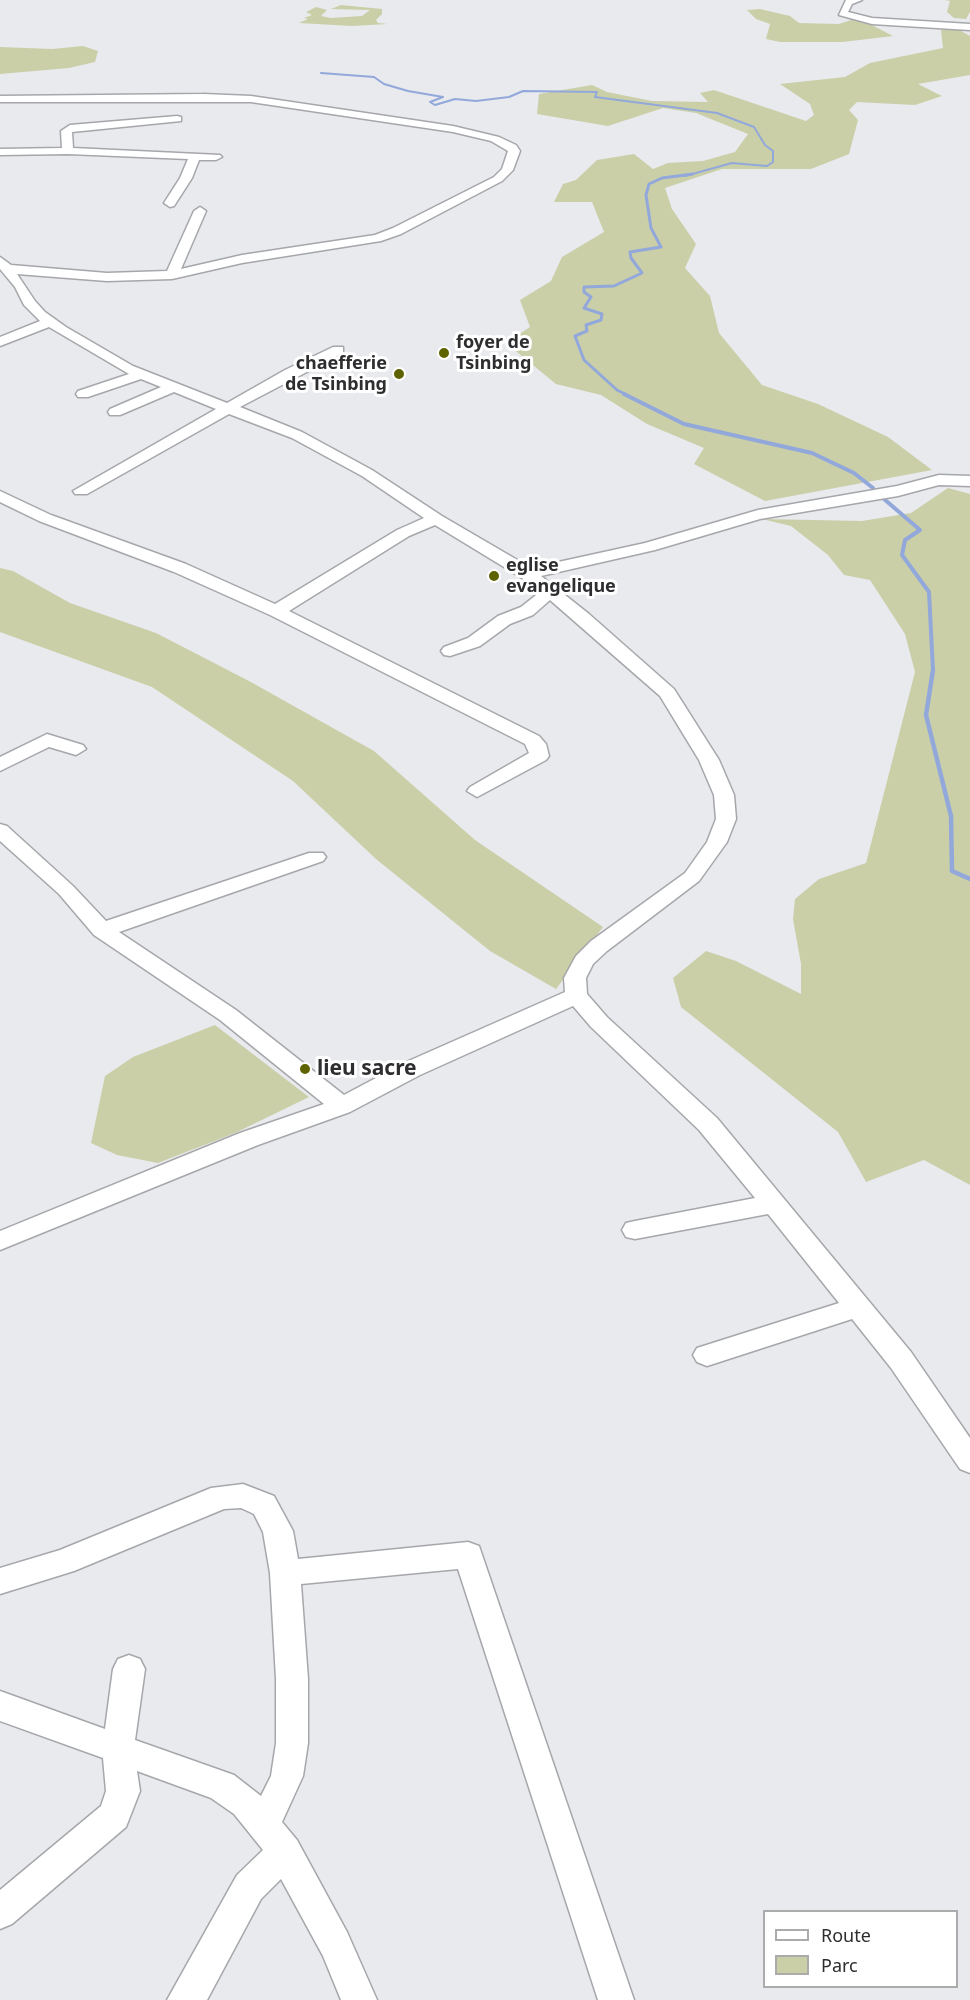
<!DOCTYPE html>
<style>
body{margin:0}
#map{position:relative;width:970px;height:2000px;overflow:hidden;background:#e8eaee;font-family:"Noto Sans",sans-serif}
canvas{display:block}
.legend{position:absolute;left:763px;top:1910px;width:195px;height:78px;box-sizing:border-box;background:#fff;border:2px solid #ababac;margin:0;padding:8px 10px;list-style:none;font-size:18px;color:#2e2e30}
.legend li{display:flex;align-items:center;gap:12px;height:30px}
.legend b{width:30px;border:2px solid #ababac}
</style>
<div id="map">
<canvas width="970" height="2000"></canvas>
<ul class="legend">
<li><b style="height:8px;background:#fff"></b>Route</li>
<li><b style="height:16px;background:#cacfa8"></b>Parc</li>
</ul>
</div>
<script>
const ctx = document.querySelector('canvas').getContext('2d');
ctx.lineJoin = 'round';
function paint(path, color) {
  ctx.fillStyle = color;
  ctx.fill(path, 'evenodd');
}
function toPath(rows) {
  const path = new Path2D();
  for (const r of rows) {
    path.moveTo(r[0], r[1]);
    for (let i = 2; i < r.length; i += 2) path.lineTo(r[i], r[i + 1]);
  }
  return path;
}
function stroke(path, color, width, dash) {
  ctx.strokeStyle = color;
  ctx.lineWidth = width;
  ctx.lineCap = dash ? 'butt' : 'round';
  ctx.setLineDash(dash || []);
  ctx.stroke(path);
}
function label(font, color, halo, rows, align = 'center') {
  ctx.font = font + ' "Noto Sans",sans-serif';
  ctx.lineWidth = 6;
  ctx.setLineDash([]);
  ctx.textBaseline = 'middle';
  ctx.strokeStyle = halo;
  ctx.fillStyle = color;
  for (const [text, x, y, turn = 0] of rows) {
    ctx.save();
    ctx.translate(x, y);
    ctx.rotate((+turn || 0) * Math.PI / 180);
    ctx.textAlign = isNaN(turn) ? turn : align;
    if (halo) ctx.strokeText(text, 0, 0);
    ctx.fillText(text, 0, 0);
    ctx.restore();
  }
}
paint(toPath([
 [945,0,970,0,970,12,966,19,954,18,947,12,950,1],
 [341,5,382,9,382,14,376,20,378,23,388,24,352,26,299,23,308,19,304,18,312,15,306,12,316,7,327,10,321,16,331,18,362,16,370,10,331,9],
 [760,9,790,16,799,23,839,24,851,20,866,22,893,36,843,42,780,42,766,39,770,24,756,19,747,10],
 [954,27,970,36,970,75,918,84,942,96,915,105,857,102,849,110,858,120,849,154,811,169,722,169,665,188,672,209,696,244,685,268,710,296,719,333,762,385,818,404,888,437,932,470,765,501,694,464,704,448,647,424,601,395,556,384,506,343,530,327,520,300,551,281,562,257,604,232,592,202,554,202,563,184,576,180,597,160,634,154,653,169,668,163,703,161,735,152,748,134,696,113,663,108,608,126,537,114,539,94,592,85,607,92,652,101,708,102,700,93,714,90,806,121,814,115,810,104,780,84,845,77,870,63,943,48,941,30],
 [83,46,98,51,95,62,69,68,0,74,0,47,52,49],
 [948,488,970,494,970,1185,924,1160,866,1182,838,1132,681,1007,673,978,706,951,736,961,801,994,801,964,793,919,795,899,819,879,866,863,915,672,905,634,870,580,844,575,828,555,791,526,762,519,862,521,911,513],
 [0,568,13,571,70,603,156,633,249,681,374,751,475,840,603,927,556,989,490,951,376,859,293,781,152,687,0,632],
 [215,1025,309,1097,235,1133,158,1163,117,1155,91,1143,105,1076,133,1057]
]), '#cacfa8');
stroke(toPath([
 [321,73,374,77,384,84,408,91,443,97,430,102,435,105,455,99,476,101,509,97,523,91,597,92,595,97,717,113,754,127,765,145,773,151,773,162,767,166,732,163,685,176]
]), '#92a8db', 2);
stroke(toPath([
 [627,395,617,390,584,360,575,336,587,331,586,325,601,320,602,314,584,308,591,297,584,292,584,287,614,286,642,273,631,258,630,252,661,247,651,228,646,195,649,184,662,178,693,174]
]), '#92a8db', 3);
stroke(toPath([
 [624,394,684,424,812,453,854,473,873,488],
 [884,499,920,530,905,540,902,555,929,592,933,671]
]), '#92a8db', 4);
stroke(toPath([
 [933,670,926,715,951,816,952,871,970,879]
]), '#92a8db', 4.5);
const minor = toPath([
 [846,0,862,0,852,4,848,12,872,18,970,24,970,30,872,24,839,15,846,0],
 [203,94,251,96,453,126,499,137,516,145,520,151,513,170,502,181,401,234,381,241,242,263,172,279,107,281,17,274,35,301,45,312,66,327,133,366,227,403,285,370,333,347,343,347,343,353,240,407,302,432,372,470,442,516,531,568,645,543,758,510,897,486,939,475,970,476,970,486,939,485,898,496,760,519,655,550,541,576,589,614,674,689,719,760,734,795,736,819,727,842,699,881,607,951,593,964,586,978,587,994,607,1017,717,1118,911,1352,970,1438,970,1473,960,1469,891,1368,852,1319,707,1366,697,1362,693,1355,697,1348,839,1303,768,1214,635,1239,626,1237,622,1230,626,1223,635,1221,755,1198,699,1130,591,1027,573,1006,420,1075,350,1112,258,1145,0,1250,0,1231,240,1133,324,1104,220,1020,94,935,59,894,0,841,0,824,7,826,73,886,106,921,309,853,323,853,326,857,323,861,119,932,236,1010,344,1095,404,1063,565,992,564,978,576,956,591,941,685,873,707,842,716,819,714,795,699,760,660,696,550,600,533,615,510,624,480,646,450,656,444,655,441,651,444,647,468,638,498,616,521,607,540,592,522,578,435,525,409,536,289,611,539,736,546,744,549,756,546,760,477,797,467,791,470,787,529,753,525,744,270,615,174,572,39,521,0,502,0,491,51,515,186,564,275,604,397,530,424,518,362,476,292,438,229,414,87,494,75,494,73,491,216,409,174,392,120,415,110,415,108,412,110,409,161,387,141,379,88,397,78,397,76,394,78,391,129,374,49,327,0,346,0,337,40,321,24,305,15,287,0,269,0,257,11,265,107,273,167,271,194,211,200,207,206,211,181,269,242,255,375,235,393,228,494,177,502,169,508,151,491,141,453,132,251,102,0,102,0,96,203,94],
 [177,116,181,117,181,121,72,132,73,148,220,155,222,157,216,160,199,160,192,178,174,206,170,207,164,203,180,178,188,159,68,154,0,155,0,149,62,148,61,131,70,125,177,116],
 [47,734,83,745,86,749,76,755,49,747,0,771,0,757,47,734],
 [243,1484,274,1496,293,1531,298,1559,468,1542,479,1546,634,2000,598,2000,458,1569,301,1584,308,1679,308,1743,303,1776,282,1822,297,1840,347,1932,377,2000,341,2000,323,1956,281,1879,261,1899,207,2000,167,2000,237,1875,263,1850,234,1814,211,1798,137,1771,140,1791,126,1827,12,1924,0,1929,0,1890,101,1806,106,1791,103,1758,0,1721,0,1691,105,1729,113,1669,118,1659,129,1655,140,1659,145,1669,135,1740,234,1775,261,1796,271,1776,276,1743,276,1679,270,1573,263,1532,254,1514,241,1508,224,1509,74,1571,0,1594,0,1568,60,1550,211,1488,243,1484]
]);
stroke(minor, '#a5a7aa', 3);
paint(minor, '#fff');
for (const [x, y, r, color] of [
 [444,353,6,"#5e6300"],
 [399,374,6,"#5e6300"],
 [494,576,6,"#5e6300"],
 [305,1069,6,"#5e6300"]
]) {
  const dot = new Path2D();
  dot.arc(x, y, r, 0, 2 * Math.PI);
  ctx.fillStyle = color;
  ctx.fill(dot);
  stroke(dot, '#fff', 2);
}
label('bold 18px', '#2e2e30', '#fff', [
 ["foyer de",456,343],
 ["Tsinbing",456,364],
 ["chaefferie",387,364,"right"],
 ["de Tsinbing",387,385,"right"],
 ["eglise",506,566],
 ["evangelique",506,587]
], 'left');
label('bold 21px', '#2e2e30', '#fff', [
 ["lieu sacre",317,1069]
], 'left');
</script>
